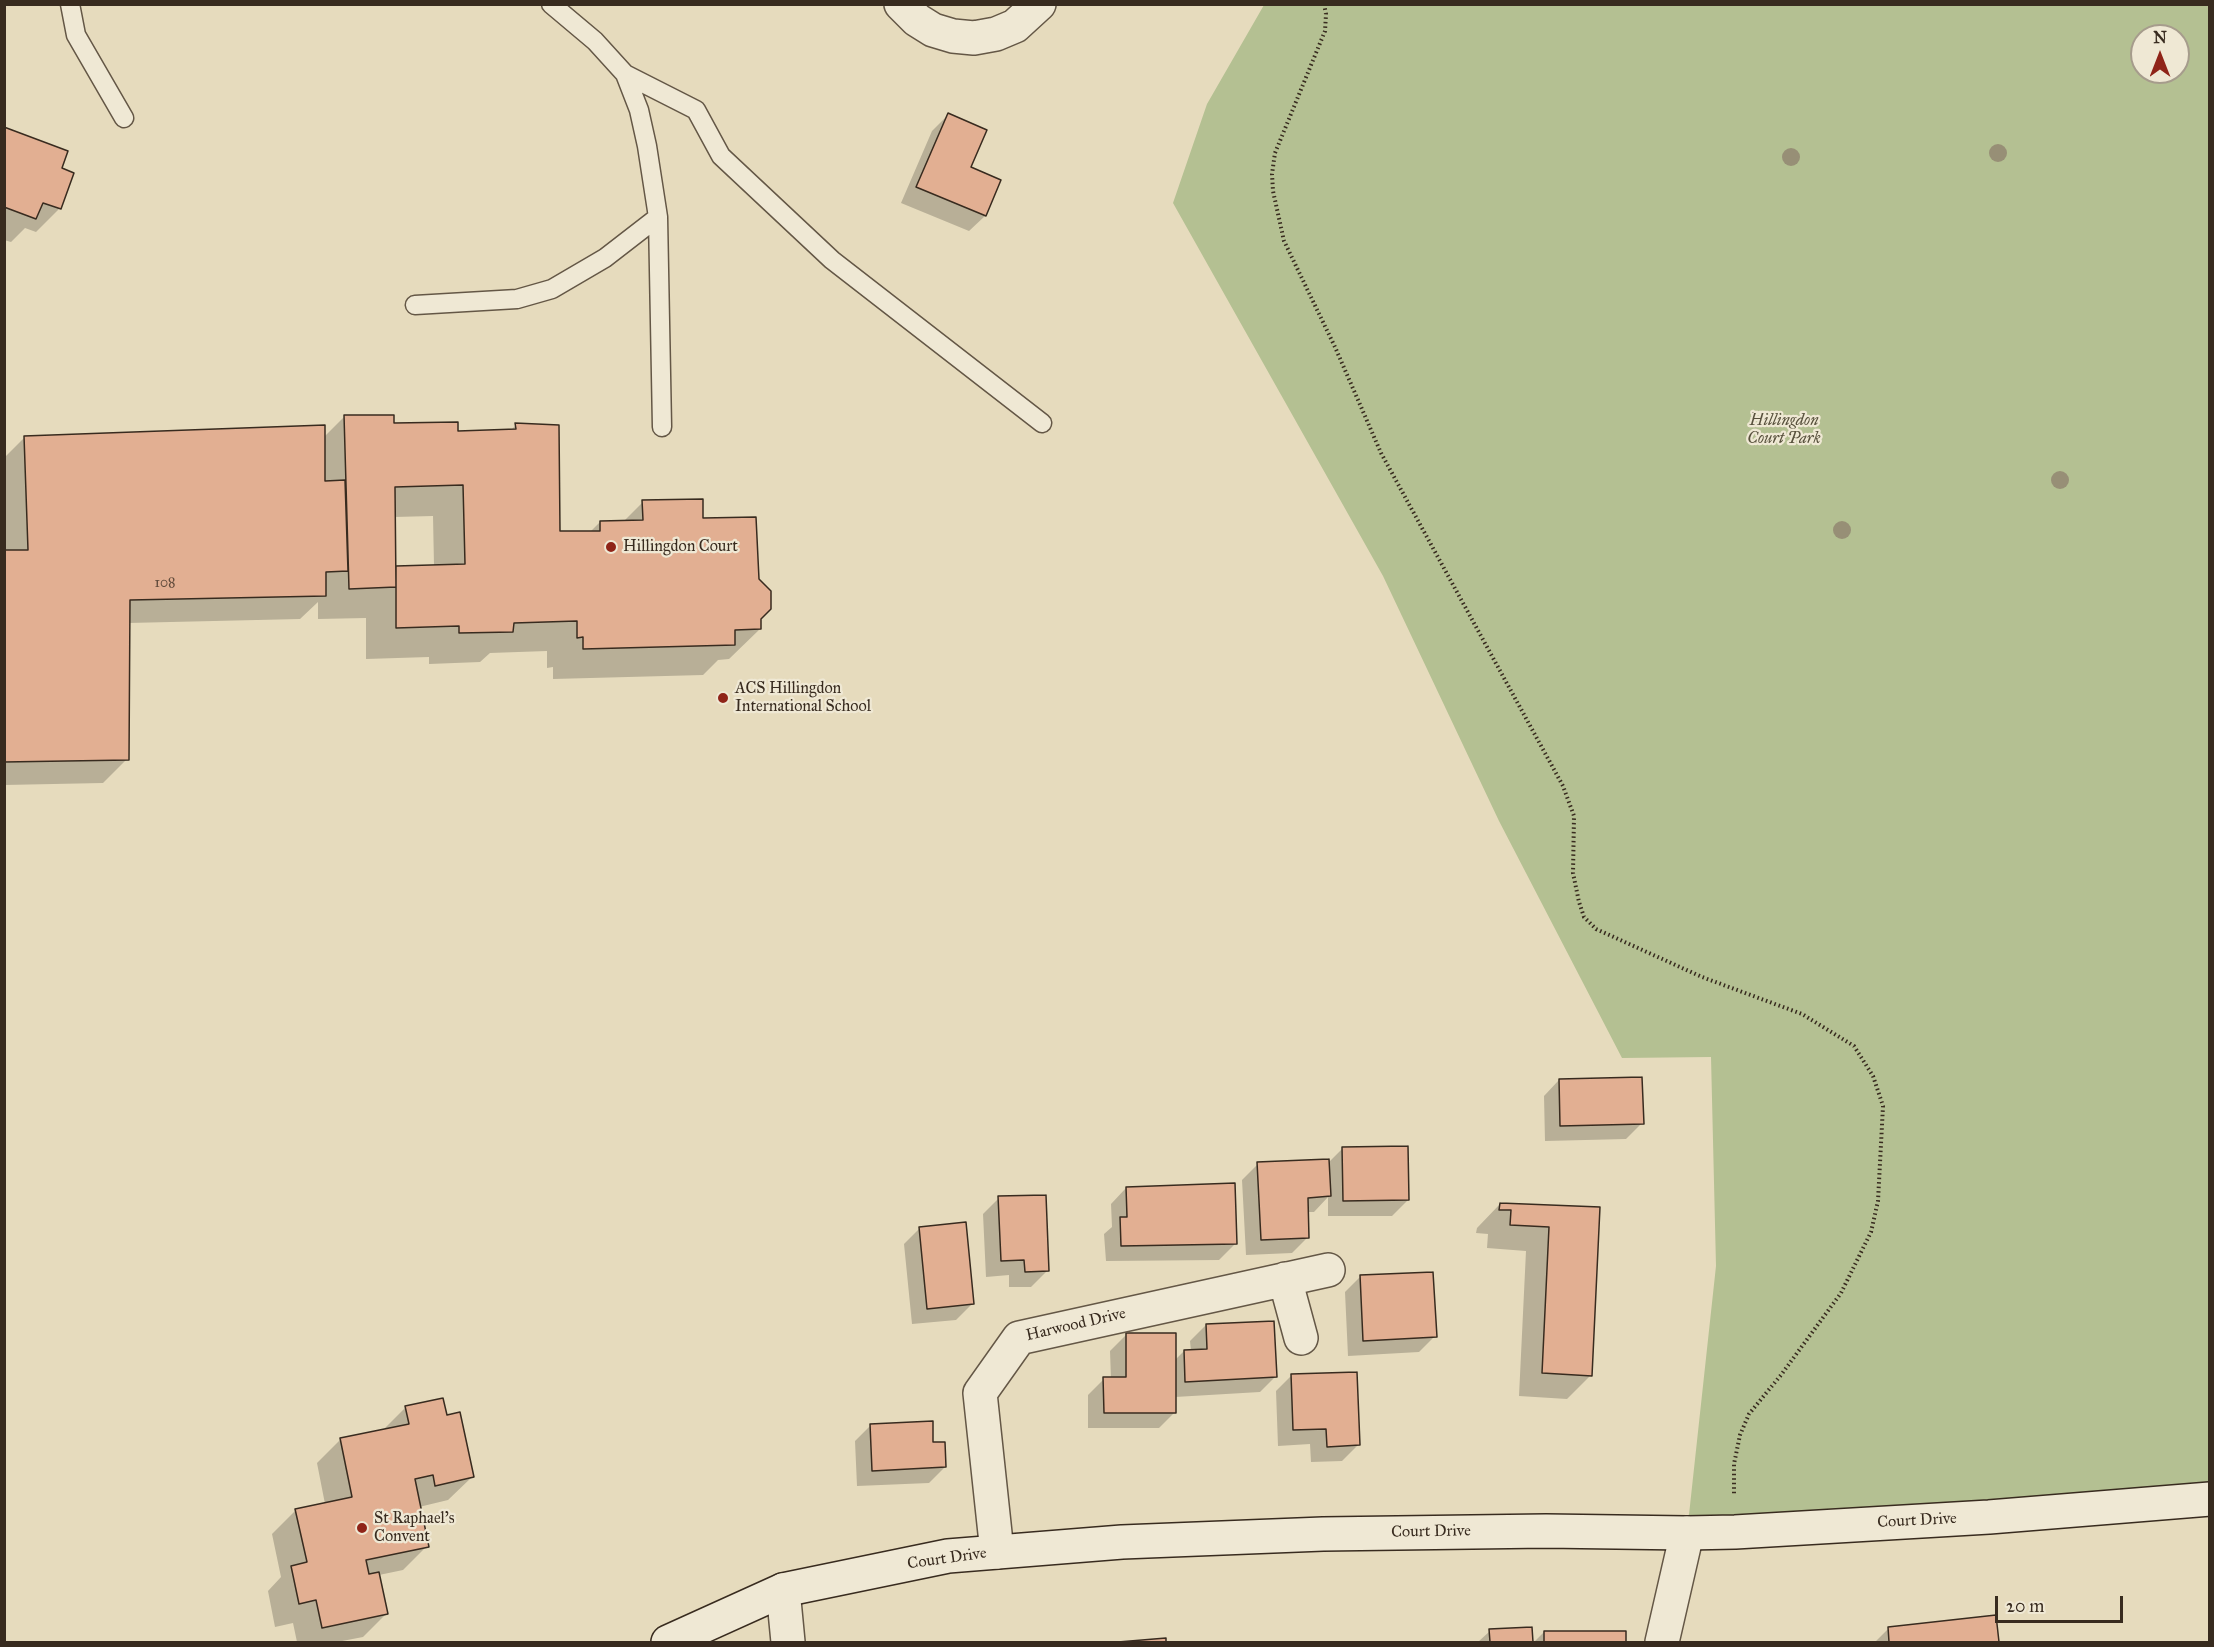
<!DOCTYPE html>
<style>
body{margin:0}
#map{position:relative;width:2214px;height:1647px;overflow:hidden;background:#e6dbbd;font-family:"IM FELL Great Primer",serif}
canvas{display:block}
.frame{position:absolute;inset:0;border:6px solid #382b1f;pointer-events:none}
.north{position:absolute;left:2130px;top:24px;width:60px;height:60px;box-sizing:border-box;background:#efe8d4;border:2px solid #a69c8c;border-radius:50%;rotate:0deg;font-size:16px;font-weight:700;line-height:24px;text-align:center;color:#382b1f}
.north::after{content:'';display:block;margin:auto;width:21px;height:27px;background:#8f2418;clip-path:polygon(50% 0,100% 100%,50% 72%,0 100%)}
.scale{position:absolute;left:1995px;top:1596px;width:128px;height:27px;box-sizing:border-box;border:3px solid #382b1f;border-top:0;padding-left:8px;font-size:18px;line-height:21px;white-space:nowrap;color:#382b1f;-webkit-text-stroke:4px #efe8d4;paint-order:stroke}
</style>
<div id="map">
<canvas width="2214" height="1647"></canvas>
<div class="frame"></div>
<div class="north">N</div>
<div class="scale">20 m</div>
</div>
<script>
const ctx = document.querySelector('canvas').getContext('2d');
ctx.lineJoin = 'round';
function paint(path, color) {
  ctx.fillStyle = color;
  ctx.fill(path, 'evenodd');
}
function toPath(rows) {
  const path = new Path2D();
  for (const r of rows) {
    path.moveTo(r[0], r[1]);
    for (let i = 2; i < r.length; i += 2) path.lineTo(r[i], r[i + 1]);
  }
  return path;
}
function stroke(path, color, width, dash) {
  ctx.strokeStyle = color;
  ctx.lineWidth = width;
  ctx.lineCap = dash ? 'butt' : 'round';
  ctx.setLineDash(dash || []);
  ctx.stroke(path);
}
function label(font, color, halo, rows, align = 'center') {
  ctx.font = font + ' "IM FELL Great Primer",serif';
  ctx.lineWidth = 4.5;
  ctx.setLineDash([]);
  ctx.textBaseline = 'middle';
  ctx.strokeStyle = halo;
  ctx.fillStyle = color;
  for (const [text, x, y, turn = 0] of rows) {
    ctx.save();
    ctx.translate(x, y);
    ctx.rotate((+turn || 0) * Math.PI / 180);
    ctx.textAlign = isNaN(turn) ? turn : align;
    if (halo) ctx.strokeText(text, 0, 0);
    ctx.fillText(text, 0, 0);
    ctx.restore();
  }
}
paint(toPath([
 [1264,5,2209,5,2209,1499,1687,1533,1716,1266,1711,1057,1622,1058,1499,821,1383,576,1173,203,1207,104],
 [2142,36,2178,36,2178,72,2142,72]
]), '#b4c092');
paint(toPath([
 [948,115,969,168,999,180,985,216,969,231,901,203,932,131],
 [4,129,60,169,72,174,59,209,36,232,25,228,11,242,4,240],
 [344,417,456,432,510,431,516,425,558,532,590,532,600,522,623,522,643,502,702,520,759,619,760,629,729,659,718,660,703,675,553,679,553,667,547,668,547,651,490,653,480,662,429,664,429,657,366,659,366,618,318,619,318,602,300,619,128,623,127,759,103,783,4,785,4,458,25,437,323,438],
 [433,516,434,566,395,568,394,517],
 [1559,1080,1642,1123,1626,1139,1545,1141,1544,1096],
 [1343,1148,1408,1200,1392,1216,1328,1216,1328,1197,1314,1212,1307,1212,1308,1237,1292,1253,1246,1255,1242,1180,1258,1164,1328,1163],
 [1126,1188,1235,1244,1219,1260,1106,1261,1104,1234,1112,1227,1111,1204],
 [999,1198,1047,1271,1031,1287,1009,1287,1009,1275,986,1277,983,1214],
 [1500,1204,1599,1209,1591,1375,1567,1399,1519,1396,1526,1251,1487,1248,1488,1234,1476,1233,1477,1228],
 [920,1228,972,1304,956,1320,912,1324,904,1244],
 [1361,1276,1435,1336,1419,1352,1348,1356,1345,1292],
 [1206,1325,1276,1376,1260,1392,1175,1397,1175,1412,1159,1428,1088,1428,1088,1395,1104,1379,1111,1379,1110,1351,1126,1335,1174,1361,1184,1351,1191,1351,1190,1341],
 [1292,1375,1358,1445,1342,1461,1311,1462,1310,1444,1278,1446,1276,1391],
 [406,1407,446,1417,472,1477,448,1500,419,1507,427,1546,403,1570,379,1575,387,1613,363,1637,337,1642,297,1642,293,1623,275,1627,268,1591,281,1577,272,1534,296,1510,325,1504,317,1463,340,1440,382,1431],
 [870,1426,932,1444,945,1467,929,1483,857,1486,855,1441],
 [1995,1617,1998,1642,1875,1642,1888,1629],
 [1531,1629,1531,1642,1478,1642,1490,1631],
 [1544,1632,1624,1632,1624,1642,1534,1642]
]), '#0003');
const building = toPath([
 [948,113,987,130,971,167,1001,180,986,216,916,187,948,113],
 [4,127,68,151,62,168,74,173,61,209,43,203,36,219,4,207,4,127],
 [344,415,394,415,394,423,458,422,458,431,516,429,515,423,559,425,560,531,600,531,600,521,643,520,642,500,703,499,703,518,756,517,759,579,771,591,771,609,761,619,761,629,735,630,735,645,583,649,583,637,577,638,577,621,514,623,513,632,459,633,459,626,396,628,396,587,349,589,344,415],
 [463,485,465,564,396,566,396,587,395,487,463,485],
 [325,425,325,481,345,480,348,571,326,572,326,596,130,600,129,760,4,762,4,550,28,550,24,436,325,425],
 [1642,1077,1644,1124,1560,1126,1559,1079,1642,1077],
 [1408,1146,1409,1200,1343,1201,1342,1147,1408,1146],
 [1329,1159,1331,1196,1308,1198,1309,1238,1261,1240,1257,1162,1329,1159],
 [1235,1183,1237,1244,1121,1246,1120,1217,1127,1217,1126,1187,1235,1183],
 [1046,1195,1049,1271,1025,1272,1024,1260,1001,1261,998,1196,1046,1195],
 [1500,1203,1600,1207,1592,1376,1542,1373,1549,1227,1510,1225,1511,1210,1499,1210,1500,1203],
 [966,1222,974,1304,927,1309,919,1227,966,1222],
 [1433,1272,1437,1337,1363,1341,1360,1275,1433,1272],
 [1274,1321,1277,1377,1185,1382,1184,1350,1207,1349,1206,1324,1274,1321],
 [1126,1333,1176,1333,1176,1413,1104,1413,1103,1377,1126,1377,1126,1333],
 [1357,1372,1360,1445,1327,1447,1326,1429,1293,1430,1291,1374,1357,1372],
 [443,1398,447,1415,460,1412,474,1477,435,1486,433,1475,415,1479,429,1547,366,1560,369,1574,379,1572,388,1614,322,1628,316,1600,299,1604,291,1566,307,1562,295,1509,352,1497,340,1438,409,1424,405,1406,443,1398],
 [933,1421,933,1442,945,1442,946,1467,872,1471,870,1424,933,1421],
 [1996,1615,1999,1642,1889,1642,1888,1627,1996,1615],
 [1532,1627,1533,1642,1490,1642,1489,1629,1532,1627],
 [1544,1631,1626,1631,1626,1642,1544,1642,1544,1631],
 [1166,1638,1166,1642,1118,1642,1166,1638]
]);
paint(building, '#e2af92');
stroke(building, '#382b1f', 1.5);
const lane = toPath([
 [70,4,76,35,124,118],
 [551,4,595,41,625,74,696,110,721,156,832,260,1042,423],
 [625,74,639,110,647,146,658,217,662,427],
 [415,305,517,299,552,289,605,258,658,217]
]);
const street = toPath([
 [901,4,917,20,933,30,953,36,974,38,996,34,1015,26,1039,4],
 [1285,1279,1301,1338],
 [997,1552,980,1393,1019,1338,1328,1270],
 [783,1590,788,1642],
 [1662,1642,1687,1533]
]);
const secondary = toPath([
 [668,1642,783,1590,948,1556,1122,1542,1323,1534,1546,1531,1687,1533,1735,1532,1989,1517,2210,1499]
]);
stroke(lane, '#645746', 21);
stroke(street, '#645746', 36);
stroke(secondary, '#382b1f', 36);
stroke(toPath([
 [1324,4,1326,14,1325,31,1275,153,1272,174,1273,191,1284,241,1335,347,1381,453,1563,786,1574,816,1573,873,1579,902,1584,917,1596,929,1702,977,1802,1014,1854,1046,1873,1076,1883,1106,1878,1201,1871,1232,1841,1293,1781,1375,1749,1414,1740,1435,1734,1464,1734,1494]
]), '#382b1f', 4, [1.5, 3]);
stroke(lane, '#efe8d4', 18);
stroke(street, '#efe8d4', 33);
stroke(secondary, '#efe8d4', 33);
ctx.fillStyle = '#978f76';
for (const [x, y] of [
 [1998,153],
 [1791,157],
 [2060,480],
 [1842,530]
]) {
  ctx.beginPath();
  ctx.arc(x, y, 9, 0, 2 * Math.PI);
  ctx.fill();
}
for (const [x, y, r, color] of [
 [611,547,6,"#8f2418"],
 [723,698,6,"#8f2418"],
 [362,1528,6,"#8f2418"]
]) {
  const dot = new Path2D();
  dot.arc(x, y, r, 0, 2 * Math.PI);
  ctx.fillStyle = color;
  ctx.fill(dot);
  stroke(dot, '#efe8d4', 2);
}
label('14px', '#624c3c', null, [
 ["108",165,584]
]);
label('italic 16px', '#57503c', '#efe8d4', [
 ["Hillingdon",1784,421],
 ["Court Park",1784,439]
]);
label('16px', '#382b1f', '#efe8d4', [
 ["Hillingdon Court",623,547],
 ["ACS Hillingdon",735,689],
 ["International School",735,707],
 ["St Raphael's",374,1519],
 ["Convent",374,1537]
], 'left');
label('16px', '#382b1f', '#efe8d4', [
 ["Harwood Drive",1076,1325,-13],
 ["Court Drive",1917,1521,-3],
 ["Court Drive",1431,1532,-1],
 ["Court Drive",947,1559,-8]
]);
</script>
